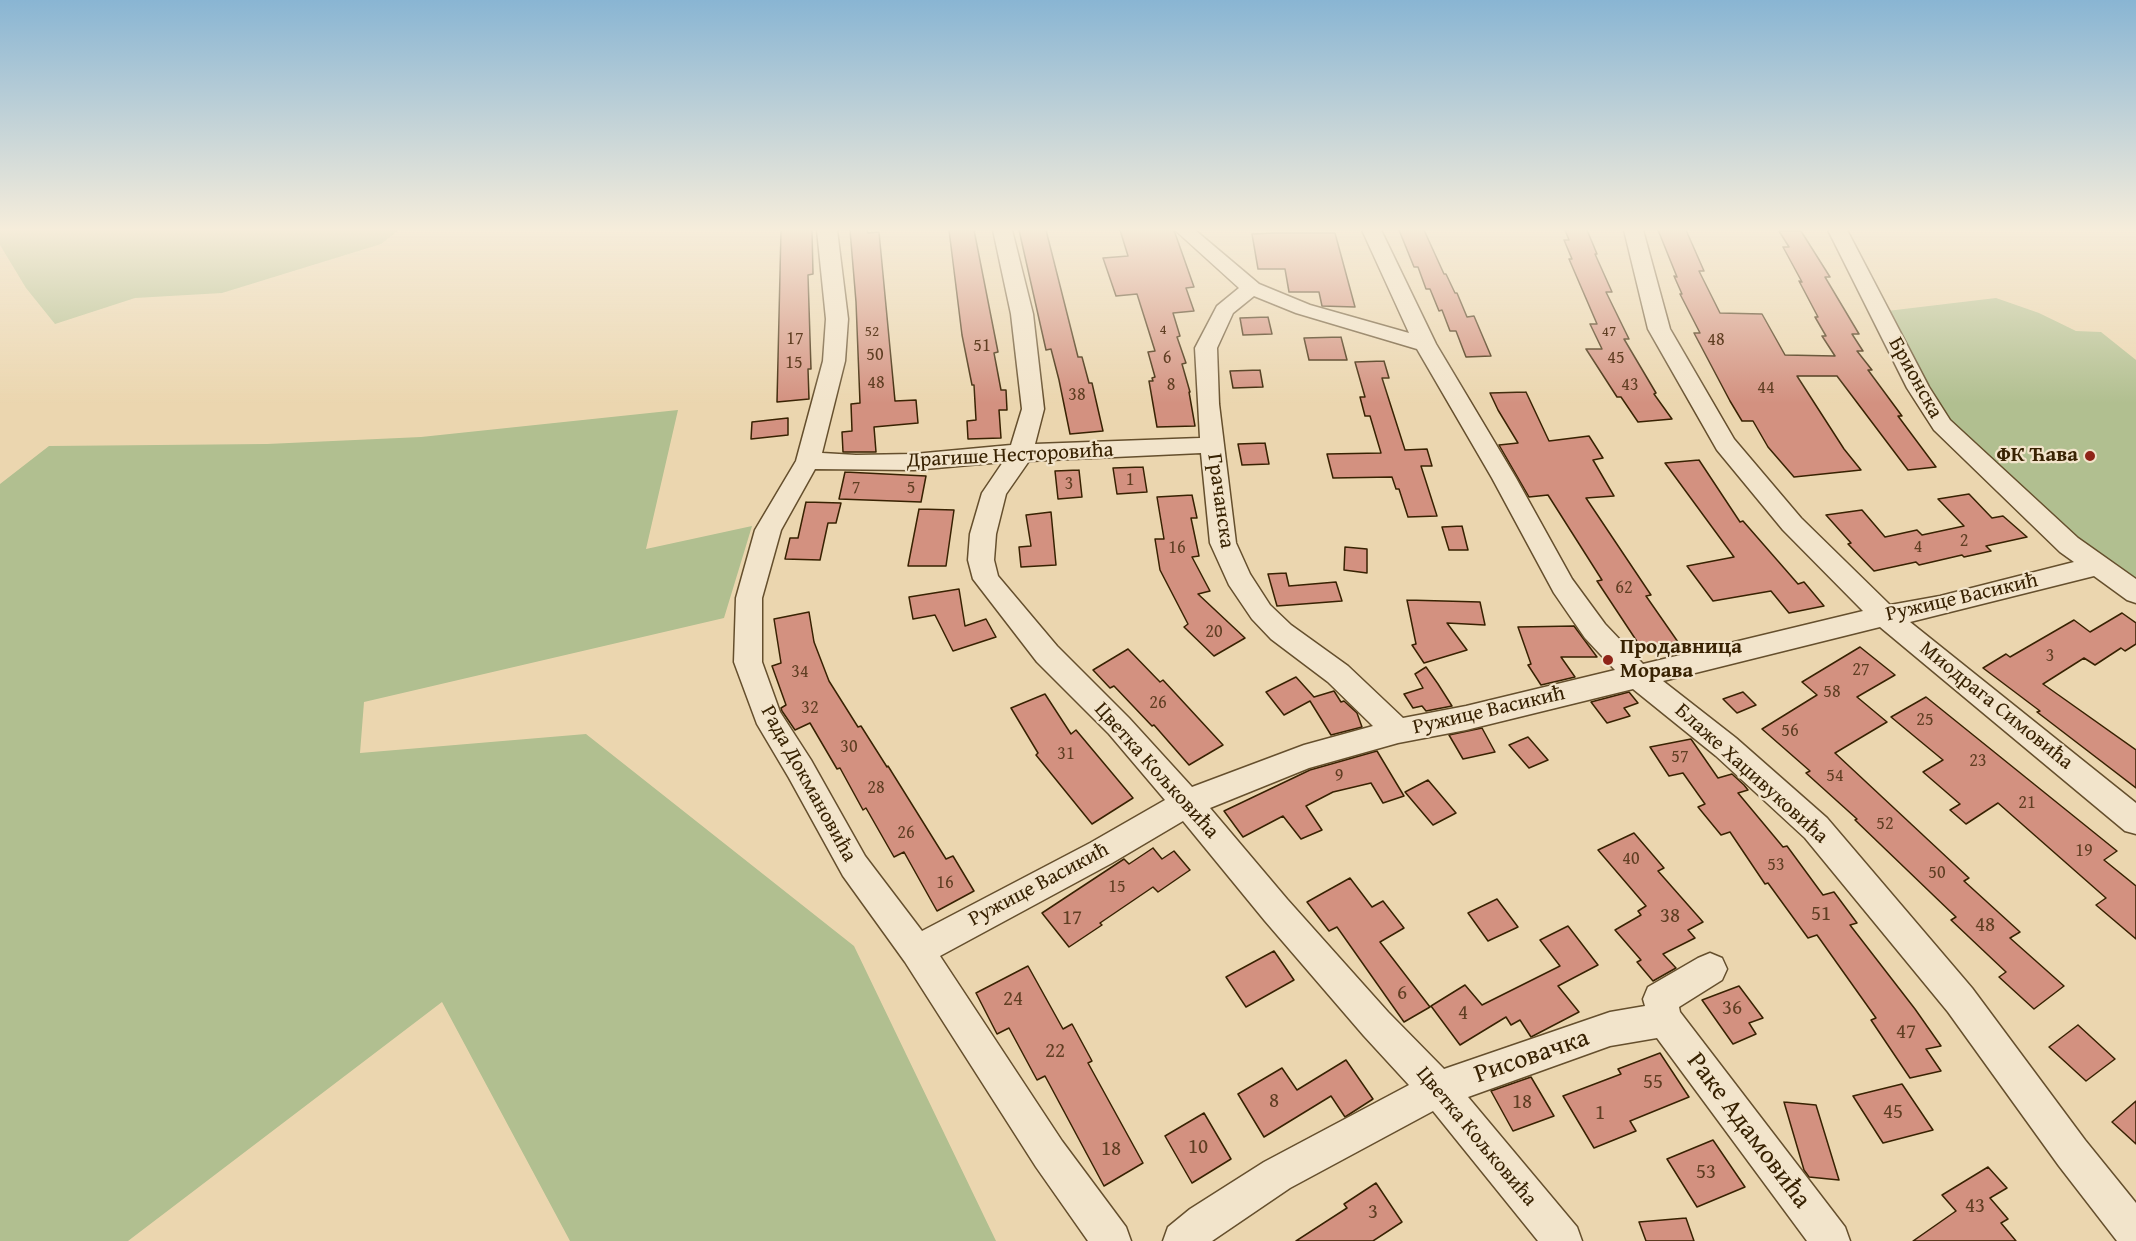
<!DOCTYPE html>
<meta charset="utf-8">
<style>
body{margin:0}
canvas{display:block;background:#ebd6af}
</style>
<canvas width="2136" height="1241"></canvas>
<script>
const ctx = document.querySelector('canvas').getContext('2d');
ctx.lineJoin = 'round';
function paint(path, color) {
  ctx.fillStyle = color;
  ctx.fill(path, 'evenodd');
}
function toPath(rows) {
  const path = new Path2D();
  for (const r of rows) {
    path.moveTo(r[0], r[1]);
    for (let i = 2; i < r.length; i += 2) path.lineTo(r[i], r[i + 1]);
  }
  return path;
}
function stroke(path, color, width, dash) {
  ctx.strokeStyle = color;
  ctx.lineWidth = width;
  ctx.lineCap = dash ? 'butt' : 'round';
  ctx.setLineDash(dash || []);
  ctx.stroke(path);
}
function label(font, color, halo, rows, align = 'center') {
  ctx.font = font + ' "Gentium Book Plus",serif';
  ctx.lineWidth = 4.5;
  ctx.setLineDash([]);
  ctx.textBaseline = 'middle';
  ctx.strokeStyle = halo;
  ctx.fillStyle = color;
  for (const [text, x, y, turn = 0] of rows) {
    ctx.save();
    ctx.translate(x, y);
    ctx.rotate((+turn || 0) * Math.PI / 180);
    ctx.textAlign = isNaN(turn) ? turn : align;
    if (halo) ctx.strokeText(text, 0, 0);
    ctx.fillText(text, 0, 0);
    ctx.restore();
  }
}
paint(toPath([
 [0,230,399,230,381,244,222,293,135,298,55,324,26,288,0,245],
 [1996,298,2039,313,2076,331,2101,332,2136,360,2136,584,2107,565,1941,419,1887,311],
 [678,410,646,549,752,526,724,618,364,702,360,753,586,734,854,946,996,1241,570,1241,442,1002,128,1241,0,1241,0,484,49,446,267,444,421,437]
]), '#b1bf90');
const building = toPath([
 [781,230,812,230,813,274,808,275,811,369,808,369,809,399,777,402,781,230],
 [850,230,867,230,868,233,879,232,895,401,916,400,918,423,874,427,876,452,843,452,842,432,852,431,851,404,860,403,856,302,850,230],
 [949,230,974,230,998,352,994,353,1001,390,1006,390,1007,410,999,410,1001,438,968,439,967,421,976,420,974,385,972,385,962,335,949,230],
 [1019,230,1046,230,1078,357,1082,357,1089,383,1092,383,1103,431,1070,434,1059,380,1051,349,1046,350,1019,230],
 [1120,230,1173,230,1175,233,1194,287,1186,288,1194,311,1173,313,1180,336,1177,337,1186,363,1182,364,1190,392,1189,392,1195,426,1157,427,1149,381,1153,381,1152,378,1155,377,1148,352,1155,351,1137,294,1116,296,1103,258,1128,256,1120,230],
 [1399,230,1424,230,1444,274,1446,274,1455,293,1457,293,1467,317,1474,316,1491,356,1466,357,1456,331,1450,331,1442,310,1439,311,1430,289,1426,289,1418,267,1414,267,1399,230],
 [1565,230,1587,230,1597,254,1595,254,1612,292,1606,292,1629,339,1624,339,1656,393,1654,394,1672,419,1638,422,1621,397,1617,397,1586,349,1602,349,1590,324,1597,324,1569,259,1572,259,1564,240,1569,240,1565,230],
 [1658,230,1686,230,1704,271,1699,271,1720,313,1762,314,1785,355,1835,356,1822,336,1826,336,1815,317,1818,317,1799,281,1802,282,1783,247,1789,247,1779,231,1801,231,1830,277,1825,277,1859,334,1852,334,1863,351,1857,351,1872,370,1868,370,1902,416,1898,416,1936,467,1908,470,1837,376,1797,376,1844,449,1861,470,1794,477,1768,447,1753,421,1742,421,1730,401,1694,333,1700,333,1680,294,1682,294,1674,276,1677,277,1658,230],
 [1274,233,1335,233,1355,307,1322,306,1319,292,1289,292,1285,269,1258,269,1252,234,1274,233],
 [1268,317,1272,334,1243,335,1240,318,1268,317],
 [1341,337,1347,360,1309,360,1304,338,1341,337],
 [1384,361,1389,378,1382,378,1405,450,1427,449,1432,466,1421,466,1437,516,1408,517,1399,489,1396,489,1392,477,1333,478,1327,454,1381,453,1370,416,1365,416,1360,397,1365,397,1355,362,1384,361],
 [1260,370,1263,387,1233,388,1230,371,1260,370],
 [1526,392,1549,441,1589,436,1603,458,1593,460,1614,496,1586,498,1651,595,1646,596,1678,642,1642,649,1597,581,1602,580,1548,495,1529,497,1499,445,1518,443,1498,410,1490,393,1526,392],
 [788,418,788,435,751,439,752,422,788,418],
 [1265,443,1269,464,1242,465,1238,444,1265,443],
 [1699,460,1740,522,1743,521,1798,584,1804,582,1824,606,1789,613,1771,591,1713,601,1687,566,1734,557,1665,463,1699,460],
 [1143,467,1147,492,1117,494,1113,468,1143,467],
 [1079,470,1082,497,1058,499,1055,471,1079,470],
 [845,472,926,476,921,502,839,499,845,472],
 [1969,494,1992,518,2003,516,2027,537,1986,546,1991,551,1964,557,1962,555,1919,565,1916,562,1874,571,1848,544,1851,543,1826,515,1862,510,1885,537,1917,530,1922,535,1964,526,1938,499,1969,494],
 [1192,495,1197,518,1191,518,1199,556,1192,557,1210,591,1198,594,1245,638,1214,656,1184,627,1188,624,1160,570,1155,539,1164,539,1157,497,1192,495],
 [806,502,841,503,836,523,828,523,820,560,785,559,790,538,798,538,806,502],
 [919,509,954,510,946,566,908,566,919,509],
 [1051,512,1056,565,1021,567,1019,547,1031,546,1026,515,1051,512],
 [1462,526,1468,550,1449,550,1442,527,1462,526],
 [1345,547,1367,549,1367,573,1344,570,1345,547],
 [1286,573,1289,586,1336,582,1342,601,1277,606,1268,574,1286,573],
 [959,589,965,626,986,619,996,637,953,651,935,615,913,619,909,597,959,589],
 [1407,600,1480,602,1485,625,1447,623,1467,650,1424,663,1412,645,1416,644,1407,600],
 [809,612,814,642,829,681,858,727,861,726,887,767,888,766,946,859,953,856,974,891,937,911,904,852,894,857,866,808,863,810,840,768,837,769,810,723,795,730,782,711,781,708,786,705,772,666,781,663,774,619,809,612],
 [2122,613,2136,623,2136,644,2125,651,2121,648,2095,665,2084,658,2043,684,2136,750,2136,788,2037,712,2040,711,1983,668,2006,654,2010,657,2074,620,2090,632,2122,613],
 [1574,626,1597,657,1561,657,1575,677,1541,685,1528,665,1531,664,1518,627,1574,626],
 [1860,647,1895,675,1857,697,1887,722,1835,753,1969,878,1964,881,2020,932,2010,938,2064,986,2034,1009,1999,977,2006,972,1951,920,1956,917,1855,820,1857,819,1806,773,1810,771,1762,729,1817,695,1802,682,1860,647],
 [1128,649,1160,682,1163,680,1223,745,1189,765,1154,725,1152,726,1114,686,1110,688,1093,670,1128,649],
 [1426,667,1438,684,1452,706,1426,711,1422,706,1413,708,1404,694,1423,688,1415,674,1426,667],
 [1296,677,1314,697,1334,691,1341,702,1344,701,1357,713,1362,727,1331,735,1310,701,1284,715,1266,692,1296,677],
 [1629,692,1638,703,1624,708,1630,716,1607,723,1591,702,1629,692],
 [1743,692,1756,705,1737,713,1723,699,1743,692],
 [1045,694,1071,734,1076,730,1133,798,1092,824,1036,755,1038,753,1011,708,1045,694],
 [1926,697,2117,851,2104,860,2136,886,2136,939,2096,905,2106,898,1998,803,1966,824,1950,810,1960,804,1923,772,1943,760,1891,717,1926,697],
 [1482,728,1495,752,1463,759,1449,735,1482,728],
 [1528,737,1548,760,1529,768,1509,745,1528,737],
 [1691,739,1718,778,1732,774,1744,785,1748,790,1738,793,1783,847,1787,846,1823,895,1834,892,1857,923,1850,925,1915,1009,1941,1046,1926,1049,1941,1071,1910,1078,1871,1020,1876,1018,1817,935,1808,938,1768,883,1765,884,1730,832,1721,835,1698,807,1705,804,1683,773,1669,776,1650,747,1691,739],
 [1377,751,1404,796,1383,803,1371,783,1333,792,1306,806,1322,830,1301,839,1283,816,1243,837,1224,811,1310,770,1377,751],
 [1428,780,1456,813,1433,825,1405,792,1428,780],
 [1634,833,1664,868,1658,871,1703,922,1688,930,1695,938,1663,954,1676,968,1653,981,1637,962,1641,960,1615,930,1641,915,1638,911,1646,906,1598,850,1634,833],
 [1153,848,1162,859,1174,851,1190,870,1158,892,1153,887,1100,923,1102,925,1069,947,1042,913,1124,859,1129,864,1153,848],
 [1350,878,1372,907,1383,901,1404,928,1380,942,1430,1007,1404,1022,1337,927,1329,931,1307,902,1350,878],
 [1497,899,1518,927,1488,941,1468,913,1497,899],
 [1568,926,1598,965,1558,986,1579,1012,1531,1037,1520,1020,1511,1025,1506,1017,1460,1045,1431,1006,1465,985,1482,1005,1560,966,1540,940,1568,926],
 [1274,951,1294,980,1246,1007,1226,977,1274,951],
 [1028,966,1063,1029,1072,1024,1092,1061,1088,1063,1143,1163,1104,1186,1045,1076,1037,1080,1009,1028,997,1034,976,993,1028,966],
 [1739,986,1763,1018,1749,1023,1756,1034,1733,1044,1702,1000,1739,986],
 [2078,1025,2115,1059,2086,1081,2049,1047,2078,1025],
 [1660,1053,1689,1097,1630,1121,1636,1131,1594,1148,1563,1096,1621,1074,1618,1069,1660,1053],
 [1346,1060,1373,1099,1345,1117,1331,1096,1264,1137,1238,1094,1282,1068,1297,1090,1346,1060],
 [1531,1077,1554,1116,1513,1131,1491,1091,1531,1077],
 [1902,1084,1933,1130,1883,1143,1853,1096,1902,1084],
 [2136,1101,2136,1144,2112,1122,2136,1101],
 [1784,1102,1816,1105,1839,1180,1809,1177,1804,1170,1784,1102],
 [1204,1113,1231,1159,1192,1183,1165,1136,1204,1113],
 [1713,1140,1745,1187,1697,1207,1667,1159,1713,1140],
 [1988,1167,2007,1188,1990,1198,2008,1219,2001,1223,2016,1241,1913,1241,1956,1211,1942,1195,1988,1167],
 [1376,1183,1402,1222,1373,1241,1296,1241,1347,1208,1344,1204,1376,1183],
 [1686,1218,1694,1241,1646,1241,1639,1222,1686,1218]
]);
paint(building, '#d39180');
stroke(building, '#382202', 1.5);
const street = toPath([
 [817,230,837,230,848,319,845,361,822,453,856,455,914,454,1011,445,1022,409,1011,314,993,230,1012,230,1033,314,1044,409,1035,444,1200,438,1195,348,1217,306,1239,288,1175,230,1195,230,1259,284,1310,305,1409,333,1362,230,1381,230,1436,344,1516,478,1572,579,1605,624,1643,664,1863,611,1783,530,1717,450,1648,329,1624,230,1643,230,1670,329,1734,439,1801,518,1890,605,1940,596,2074,562,2060,552,1934,430,1907,388,1828,230,1847,230,1929,387,1950,420,2078,538,2136,579,2136,603,2127,600,2094,576,1910,622,2136,803,2136,834,2125,831,1880,627,1663,681,1736,738,1827,818,1972,988,2085,1140,2136,1203,2136,1241,2117,1241,2059,1166,1948,1012,1805,838,1716,756,1633,689,1466,730,1398,743,1309,768,1210,808,1287,899,1388,1012,1444,1069,1610,1012,1645,1006,1643,999,1648,987,1698,958,1710,953,1722,958,1727,969,1722,980,1679,1007,1680,1012,1845,1227,1850,1241,1807,1241,1657,1038,1610,1046,1468,1097,1577,1227,1582,1241,1538,1241,1433,1111,1290,1188,1212,1241,1163,1241,1168,1227,1190,1209,1264,1162,1409,1085,1364,1036,1265,921,1183,821,1112,863,940,956,1062,1141,1126,1227,1131,1241,1088,1241,1036,1167,905,962,843,876,789,778,757,724,734,662,736,598,755,530,796,461,823,361,826,319,817,230],
 [1254,296,1296,313,1417,349,1492,478,1554,593,1585,638,1615,670,1466,706,1403,718,1348,666,1291,625,1270,605,1250,574,1236,543,1219,404,1217,348,1233,313,1254,296],
 [1201,453,1210,543,1229,585,1252,619,1271,639,1328,682,1373,726,1304,745,1192,787,1129,718,1057,646,998,576,994,560,996,534,1006,494,1029,461,1201,453],
 [1003,462,982,493,970,534,968,560,973,579,1037,662,1109,734,1165,800,1090,843,922,931,865,856,811,760,780,712,762,662,762,598,781,530,815,469,914,470,1003,462]
]);
stroke(street, '#654f2d', 3);
paint(street, '#f2e4cb');
const sky = ctx.createLinearGradient(0, 0, 0, 403);
sky.addColorStop(0, '#89b5d3');
sky.addColorStop(0.57, '#f6eddb');
sky.addColorStop(1, '#f6eddb00');
ctx.fillStyle = sky;
ctx.fillRect(0, 0, 2136, 403);
for (const [x, y, r, color] of [
 [2090,456,6,"#8f2418"],
 [1608,660,6,"#8f2418"]
]) {
  const dot = new Path2D();
  dot.arc(x, y, r, 0, 2 * Math.PI);
  ctx.fillStyle = color;
  ctx.fill(dot);
  stroke(dot, '#f2e4cb', 2);
}
label('15px', '#5f3e22', null, [
 ["4",1163,330],
 ["52",872,332],
 ["47",1609,332]
]);
label('18px', '#5f3e22', null, [
 ["17",795,339],
 ["48",1716,340],
 ["51",982,346],
 ["50",875,355],
 ["6",1167,358],
 ["45",1616,358],
 ["15",794,363],
 ["48",876,383],
 ["8",1171,385],
 ["43",1630,385],
 ["44",1766,388],
 ["38",1077,395],
 ["1",1130,480],
 ["3",1069,484],
 ["7",856,488],
 ["5",911,488],
 ["2",1964,541],
 ["4",1918,547],
 ["16",1177,548],
 ["62",1624,588],
 ["20",1214,632],
 ["3",2050,656],
 ["27",1861,670],
 ["34",800,672],
 ["58",1832,692],
 ["26",1158,703],
 ["32",810,708],
 ["25",1925,720],
 ["56",1790,731],
 ["30",849,747],
 ["31",1066,754],
 ["57",1680,757],
 ["23",1978,761],
 ["9",1339,776],
 ["54",1835,776],
 ["28",876,788],
 ["21",2027,803],
 ["52",1885,824],
 ["26",906,833],
 ["19",2084,851],
 ["40",1631,859],
 ["53",1776,865],
 ["50",1937,873],
 ["16",945,883],
 ["15",1117,887]
]);
label('21px', '#382202', '#f2e4cb', [
 ["Брионска",1915,378,61],
 ["Драгише Несторовића",1010,456,-3],
 ["Грачанска",1220,501,82],
 ["Ружице Васикић",1962,598,-13],
 ["Миодрага Симовића",1996,706,39],
 ["Ружице Васикић",1489,711,-13],
 ["Цветка Кољковића",1156,771,48],
 ["Блаже Хаџивуковића",1751,774,42],
 ["Рада Докмановића",808,784,61],
 ["Ружице Васикић",1039,885,-28],
 ["Цветка Кољковића",1476,1137,50]
]);
label('bold 21px', '#382202', '#f2e4cb', [
 ["ФК Ћава",2078,456],
 ["Продавница",1620,648,"left"],
 ["Морава",1620,672,"left"]
], 'right');
label('21px', '#5f3e22', null, [
 ["51",1821,915],
 ["38",1670,917],
 ["17",1072,919],
 ["48",1985,926],
 ["6",1402,994],
 ["24",1013,1000],
 ["36",1732,1009],
 ["4",1463,1014],
 ["47",1906,1033],
 ["22",1055,1052],
 ["55",1653,1083],
 ["8",1274,1102],
 ["18",1522,1103],
 ["45",1893,1113],
 ["1",1600,1114],
 ["10",1198,1148],
 ["18",1111,1150],
 ["53",1706,1173],
 ["43",1975,1207],
 ["3",1373,1213]
]);
label('26px', '#382202', '#f2e4cb', [
 ["Рисовачка",1532,1057,-19],
 ["Раке Адамовића",1748,1131,53]
]);
</script>
